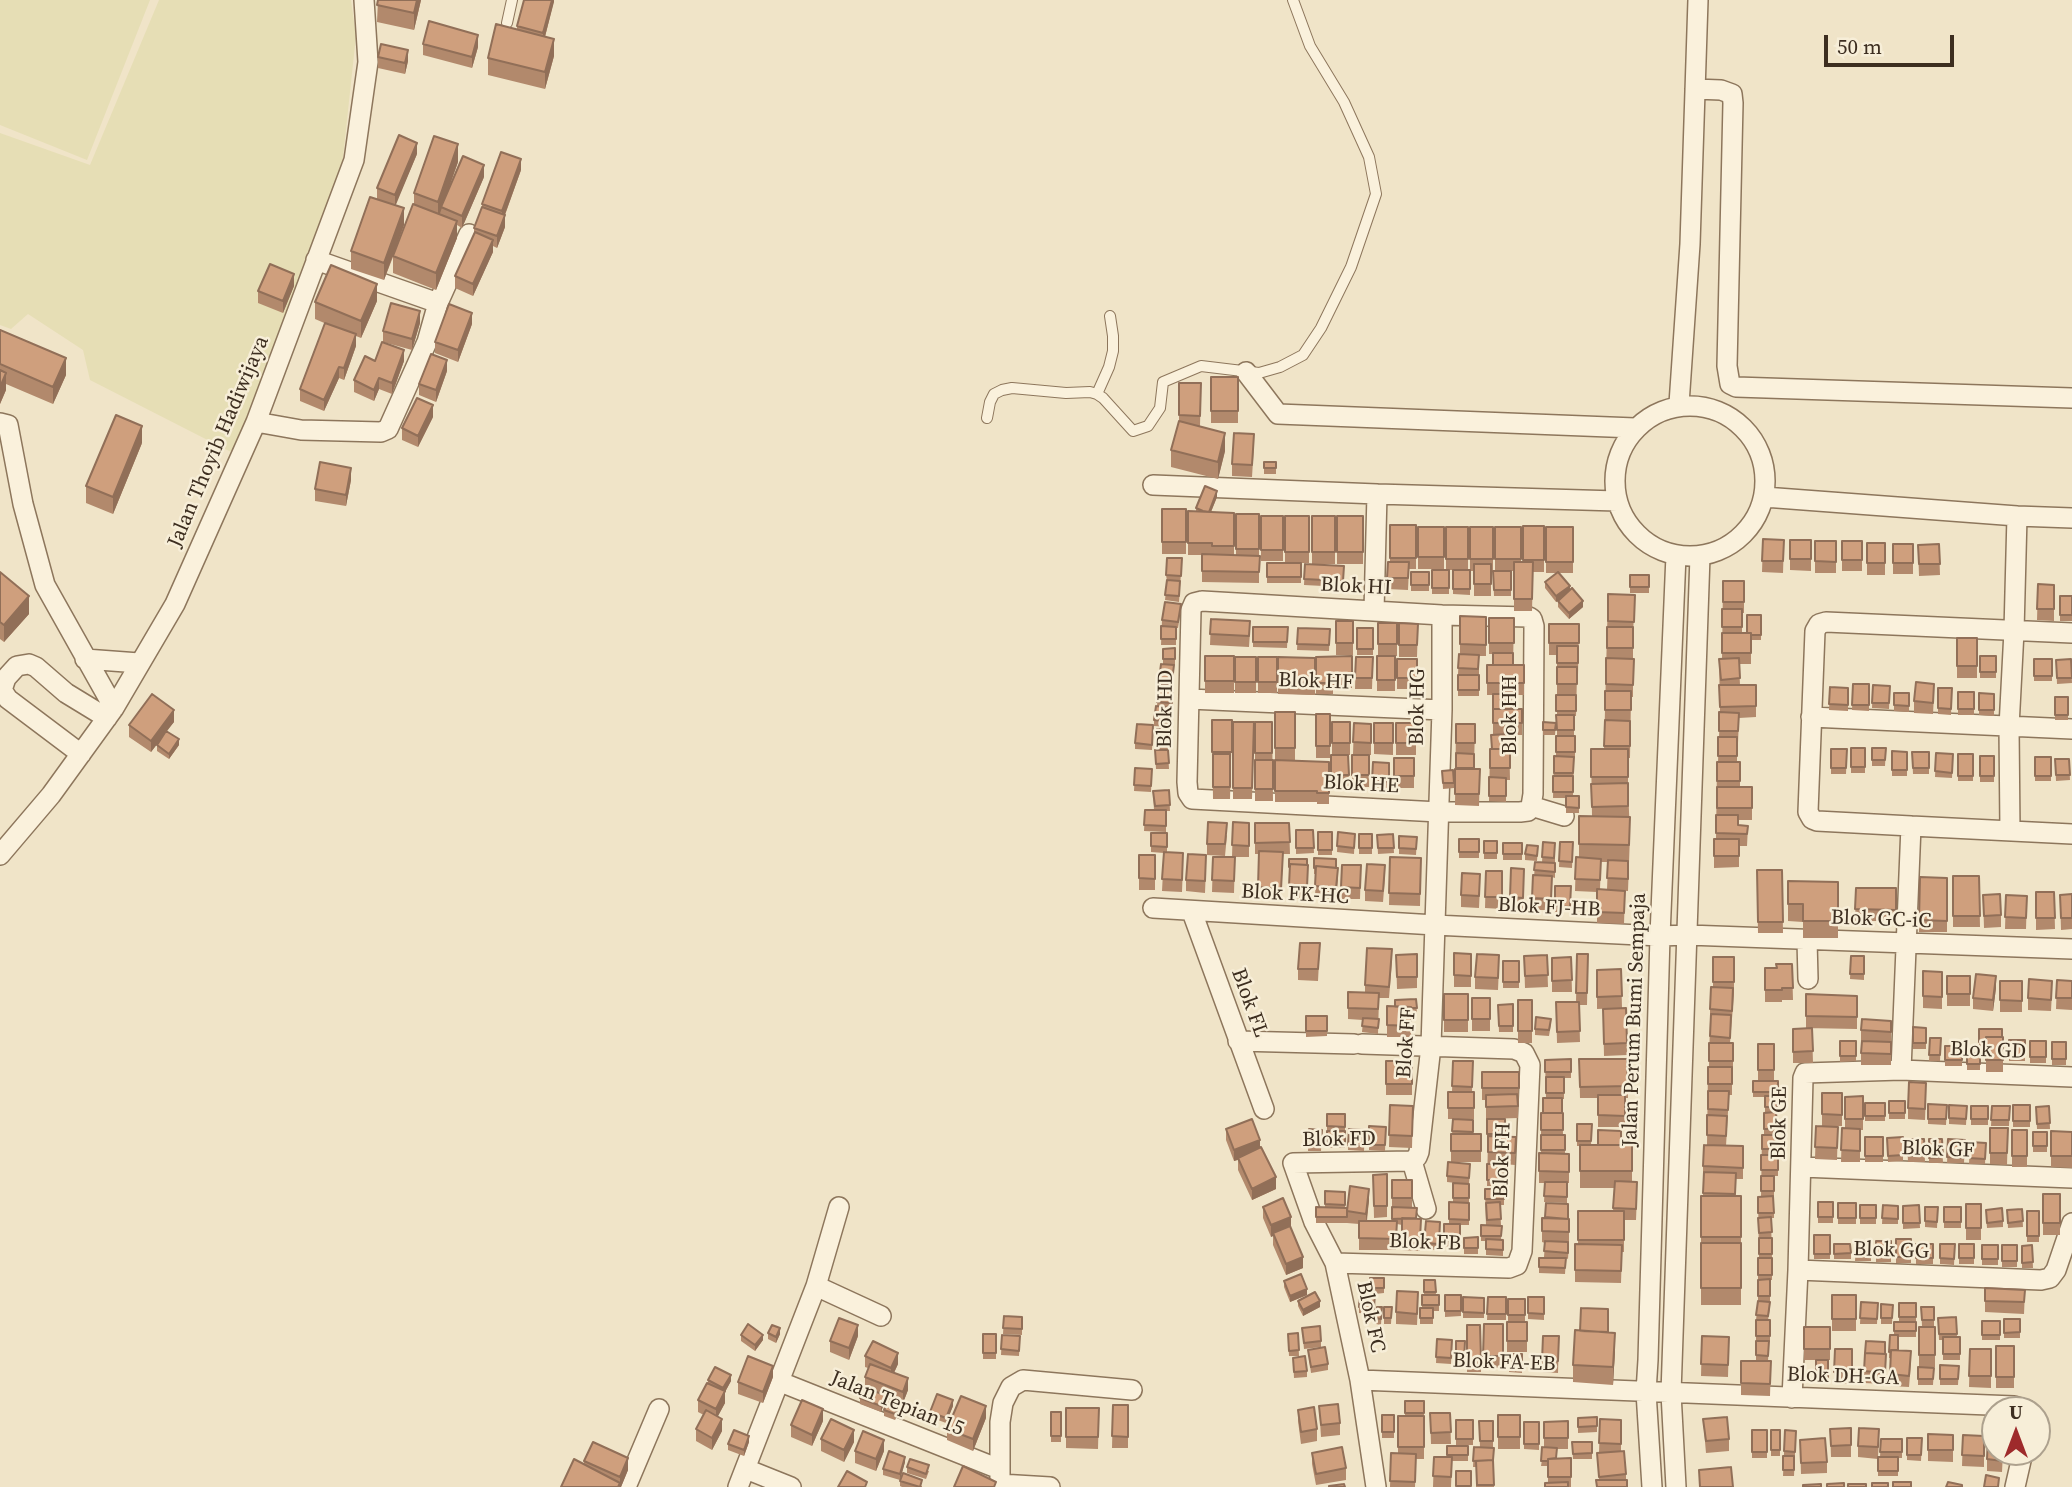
<!DOCTYPE html>
<style>
body{margin:0}
#map{position:relative;width:2072px;height:1487px;overflow:hidden;background:#f0e4c8;font-family:"Source Serif 4",serif}
canvas{display:block}
.north{position:absolute;left:1981px;top:1396px;width:70px;height:70px;box-sizing:border-box;background:#f7eed8;border:2px solid #ada18e;border-radius:50%;rotate:0deg;font-size:19px;font-weight:700;line-height:28px;text-align:center;color:#3d2e20}
.north::after{content:'';display:block;margin:auto;width:24px;height:32px;background:#9e2a2b;clip-path:polygon(50% 0,100% 100%,50% 72%,0 100%)}
.scale{position:absolute;left:1824px;top:35px;width:130px;height:32px;box-sizing:border-box;border:4px solid #3d2e20;border-top:0;padding-left:9px;font-size:21px;line-height:24px;white-space:nowrap;color:#3d2e20;-webkit-text-stroke:5px #f7eed8;paint-order:stroke}
</style>
<div id="map">
<canvas width="2072" height="1487"></canvas>
<div class="north">U</div>
<div class="scale">50 m</div>
</div>
<script>
const ctx = document.querySelector('canvas').getContext('2d');
ctx.lineJoin = 'round';
function paint(path, color) {
  ctx.fillStyle = color;
  ctx.fill(path, 'evenodd');
}
function toPath(rows) {
  const path = new Path2D();
  for (const r of rows) {
    if (r.length === 3) {
      path.moveTo(r[0] + r[2], r[1]);
      path.arc(r[0], r[1], r[2], 0, 2 * Math.PI);
      continue;
    }
    path.moveTo(r[0], r[1]);
    for (let i = 2; i < r.length; i += 2) path.lineTo(r[i], r[i + 1]);
  }
  return path;
}
function stroke(path, color, width, dash) {
  ctx.strokeStyle = color;
  ctx.lineWidth = width;
  ctx.lineCap = dash ? 'butt' : 'round';
  ctx.setLineDash(dash || []);
  ctx.stroke(path);
}
function label(font, color, halo, rows, align = 'center') {
  ctx.font = font + ' "Source Serif 4",serif';
  ctx.lineWidth = 5;
  ctx.setLineDash([]);
  ctx.textBaseline = 'middle';
  ctx.strokeStyle = halo;
  ctx.fillStyle = color;
  for (const [text, x, y, turn = 0] of rows) {
    ctx.save();
    ctx.translate(x, y);
    ctx.rotate((+turn || 0) * Math.PI / 180);
    ctx.textAlign = isNaN(turn) ? turn : align;
    if (halo) ctx.strokeText(text, 0, 0);
    ctx.fillText(text, 0, 0);
    ctx.restore();
  }
}
paint(toPath([
 [0,0,150,0,87,160,0,125],
 [159,0,351,0,356,36,341,176,233,453,90,380,83,350,28,314,11,329,0,325,0,133,90,165]
]), '#e6deb5');
const service = toPath([
 [507,23,512,0],
 [1097,394,1109,367,1113,351,1113,336,1110,316],
 [987,418,990,402,994,394,1002,390,1012,388,1066,393,1090,392,1097,394,1103,398,1133,431,1148,426,1160,408,1163,382,1201,366,1259,373,1280,367,1303,355,1321,328,1351,267,1376,194,1369,157,1344,102,1310,46,1293,0]
]);
const minor = toPath([
 [1695,89,1721,90,1732,94,1733,103,1727,366,1730,384,1736,387,2072,398],
 [316,260,438,303],
 [1246,372,1278,414,1635,428],
 [1679,404,1690,244,1698,0],
 [1690,481,75],
 [256,422,301,430,381,432,388,429,427,342,438,303,469,234],
 [0,423,8,425,23,504,45,585,114,708],
 [1153,485,1377,494,1374,611],
 [1377,494,1617,501],
 [1764,497,2017,516,2014,631,2009,727,2010,831],
 [2017,516,2072,518],
 [1202,601,1442,615,1529,617,1532,619,1534,626,1533,794,1531,806,1528,811,1520,812,1439,812,1192,799,1188,793,1187,782,1191,610,1194,603,1202,601],
 [85,659,139,663],
 [1189,699,1442,710],
 [1811,717,2072,729],
 [81,754,8,699,2,690,6,678,17,666,29,664,36,667,66,693,107,718],
 [1531,806,1564,816],
 [1911,826,1817,821,1812,819,1808,812,1815,631,1819,624,1826,622,2072,633],
 [0,855,51,795,114,708,175,604,256,422,354,160,368,62,364,0],
 [1153,908,1435,925,1660,936,1688,935,2072,949],
 [1192,912,1264,1109],
 [1807,940,1808,979],
 [1238,1041,1354,1044],
 [1901,1070,1911,826,2072,834],
 [1412,1161,1417,1157,1419,1152,1431,1046,1442,710,1442,615],
 [1412,1161,1426,1209],
 [1802,1167,2072,1178],
 [1335,1263,1509,1268,1517,1265,1522,1251,1530,1065,1524,1053,1514,1049,1362,1044],
 [1798,1270,1803,1078,1805,1073,1901,1070,2072,1077],
 [816,1286,839,1207],
 [1360,1380,2014,1406,2027,1410],
 [778,1381,999,1469],
 [1792,1398,1798,1270,2041,1280,2050,1278,2056,1270,2072,1223],
 [746,1469,791,1487],
 [1000,1484,1050,1487],
 [626,1487,659,1409],
 [738,1487,816,1286,881,1316],
 [1000,1487,1000,1422,1003,1403,1011,1387,1023,1380,1132,1390],
 [1376,1487,1360,1380,1335,1263,1314,1222,1293,1163,1412,1161],
 [1652,1487,1646,1392,1648,1360,1660,936,1676,555],
 [1676,1487,1671,1393,1700,556],
 [2015,1487,2023,1452]
]);
stroke(service, '#8d765c', 12);
stroke(minor, '#8d765c', 22);
stroke(service, '#faf1dc', 10);
stroke(minor, '#faf1dc', 19);
paint(toPath([
 [378,0,421,0,414,30,377,22],
 [554,0,545,37,554,56,545,89,488,75,488,58,517,30,517,26],
 [423,44,478,47,472,68,423,55],
 [378,57,408,61,405,74,378,68],
 [417,154,395,205,404,225,396,248,414,204,414,193,458,162,444,201,484,177,462,228,457,225,457,238,436,290,393,273,393,257,384,280,351,269,351,251,377,199,377,188],
 [521,170,505,215,505,227,497,248,493,246,493,252,473,296,455,288,455,276,474,233,474,228,482,207,482,204],
 [294,286,283,313,258,303,258,291],
 [377,301,361,338,356,336,356,346,344,380,339,378,324,411,300,401,300,389,329,325,315,319,315,302],
 [420,323,412,350,383,342,383,331],
 [472,324,458,362,435,353,435,342],
 [0,330,66,375,53,404,6,384,6,390,0,404],
 [375,361,404,361,392,394,379,389,374,401,354,392,354,380],
 [447,371,436,402,419,395,419,384],
 [1211,377,1238,377,1238,423,1211,423],
 [1179,383,1201,383,1200,426,1225,451,1218,479,1171,467,1171,450,1179,422],
 [433,417,418,447,402,440,402,428],
 [142,443,113,514,86,503,86,486],
 [1254,445,1252,477,1232,476,1232,464],
 [1264,462,1276,462,1276,474,1264,474],
 [351,480,346,506,315,501,315,489],
 [1217,497,1211,512,1234,513,1234,555,1236,555,1236,514,1259,514,1259,583,1202,582,1202,555,1188,555,1188,511,1196,511,1196,508],
 [1162,509,1186,509,1186,554,1162,554],
 [1261,516,1283,516,1283,561,1261,561],
 [1285,516,1309,516,1309,563,1301,563,1301,583,1267,583,1267,563,1285,563],
 [1312,516,1335,516,1335,564,1312,564],
 [1337,516,1363,516,1363,564,1337,564],
 [1390,525,1416,525,1416,569,1409,569,1408,590,1387,589,1388,562,1390,562],
 [1523,526,1544,526,1544,572,1533,572,1532,611,1514,611,1514,571,1511,571,1511,596,1494,596,1493,571,1495,571,1495,527,1521,527,1521,562,1523,562],
 [1418,527,1444,527,1444,569,1418,569],
 [1446,527,1468,527,1468,570,1470,570,1470,527,1493,527,1493,571,1491,571,1491,596,1474,596,1474,571,1470,571,1470,595,1453,594,1453,570,1449,570,1449,594,1432,594,1432,570,1446,570],
 [1546,527,1573,527,1573,573,1559,573,1570,590,1583,607,1569,619,1558,607,1558,601,1561,599,1556,602,1545,588,1545,582,1557,573,1546,573],
 [1763,539,1784,540,1783,573,1762,572],
 [1790,540,1811,540,1811,571,1790,570],
 [1815,541,1836,541,1836,573,1815,573],
 [1842,541,1862,541,1862,571,1842,571],
 [1867,543,1885,543,1885,575,1867,575],
 [1893,544,1913,544,1913,574,1893,574],
 [1939,544,1940,575,1919,576,1918,545],
 [1182,558,1179,602,1165,600,1167,581,1166,575],
 [1305,564,1344,566,1343,587,1304,585],
 [0,572,29,614,4,642,0,639],
 [1411,572,1429,572,1429,591,1411,591],
 [1630,575,1649,575,1649,593,1630,593],
 [1723,581,1744,581,1744,613,1742,613,1742,633,1747,633,1761,615,1761,640,1751,640,1751,664,1739,664,1740,685,1756,685,1756,717,1739,718,1738,743,1737,743,1737,762,1740,762,1740,787,1752,787,1752,820,1738,820,1738,825,1748,826,1747,846,1739,846,1739,867,1714,868,1714,839,1716,839,1717,762,1718,762,1720,712,1719,659,1722,659],
 [2038,584,2054,585,2054,621,2037,620],
 [1608,594,1635,595,1633,634,1633,697,1631,697,1630,758,1628,758,1628,788,1630,835,1628,891,1607,890,1608,862,1601,862,1600,889,1625,891,1624,924,1597,923,1597,892,1575,891,1576,857,1579,858,1579,816,1592,816,1591,749,1604,749],
 [2060,596,2072,596,2072,621,2060,621],
 [1181,609,1178,628,1176,628,1176,645,1161,645,1162,620],
 [1460,616,1486,617,1486,656,1479,656,1479,696,1458,696,1458,675,1472,675,1458,674,1459,654,1460,654],
 [1489,618,1514,618,1513,665,1524,665,1524,695,1511,695,1511,709,1522,709,1522,735,1509,735,1510,780,1506,780,1506,802,1489,801,1490,749,1492,749,1493,735,1493,695,1487,695,1487,665,1493,665,1493,654,1489,654],
 [1211,619,1250,632,1249,647,1210,645],
 [1336,621,1353,621,1353,655,1336,655],
 [1378,623,1397,623,1397,656,1378,656],
 [1399,623,1418,624,1417,657,1399,657],
 [1549,624,1579,624,1578,675,1577,675,1576,716,1574,716,1574,735,1557,736,1557,655,1549,655],
 [1253,627,1288,627,1287,648,1253,647],
 [1298,628,1330,629,1329,651,1297,650],
 [1357,628,1373,628,1373,655,1357,655],
 [1957,638,1977,638,1977,678,1957,678],
 [1175,648,1175,665,1172,665,1172,708,1170,727,1154,726,1154,720,1157,706,1159,680,1163,664,1163,649],
 [1205,656,1234,656,1234,693,1205,693],
 [1352,656,1352,688,1333,688,1333,694,1316,694,1316,657],
 [1377,656,1395,656,1395,691,1377,691],
 [1980,656,1996,656,1996,678,1980,678],
 [1235,657,1256,657,1256,693,1235,693],
 [1258,657,1277,657,1277,693,1258,693],
 [1278,657,1315,658,1315,695,1278,694],
 [1356,657,1373,657,1372,689,1355,689],
 [1397,659,1417,659,1417,689,1397,689],
 [2034,659,2052,659,2052,681,2034,681],
 [2071,659,2072,683,2057,684,2056,660],
 [1853,684,1869,684,1869,711,1852,710],
 [1873,685,1890,686,1889,709,1872,708],
 [1830,687,1848,688,1848,711,1829,710],
 [1938,688,1952,688,1951,715,1938,714],
 [1958,692,1974,692,1974,715,1958,715],
 [1894,693,1909,693,1909,712,1894,711],
 [1979,693,1994,694,1994,716,1979,715],
 [1934,695,1933,714,1914,713,1914,701],
 [2055,697,2068,697,2068,720,2055,720],
 [1275,712,1295,712,1295,760,1275,760,1329,762,1329,804,1317,804,1317,802,1275,802],
 [1316,714,1330,714,1330,758,1316,758],
 [1212,720,1232,720,1230,799,1213,799],
 [174,722,166,731,179,745,169,759,157,751,157,745,158,743,151,752,129,737,129,725],
 [1233,722,1254,722,1252,799,1233,799],
 [1255,722,1272,722,1273,801,1255,801],
 [1332,722,1350,722,1350,755,1332,755],
 [1543,722,1556,723,1555,735,1543,735],
 [1354,723,1371,724,1371,755,1353,754],
 [1374,723,1393,723,1393,755,1374,754],
 [1396,723,1416,723,1416,755,1396,755],
 [1456,724,1475,724,1474,769,1480,769,1479,806,1455,805],
 [1157,729,1168,729,1168,749,1157,749],
 [1153,731,1152,750,1135,749,1135,743],
 [1556,736,1575,736,1575,757,1574,757,1573,796,1579,796,1579,813,1566,813,1566,798,1553,798,1554,756,1556,756],
 [1851,748,1865,748,1865,773,1851,773],
 [1872,748,1886,748,1885,766,1872,766],
 [1831,749,1847,749,1846,774,1831,774],
 [1155,750,1168,750,1169,769,1156,769],
 [1892,751,1907,752,1907,776,1892,776],
 [1912,752,1929,752,1929,774,1913,774],
 [1936,753,1953,754,1952,778,1935,777],
 [1958,754,1973,754,1973,781,1958,781],
 [1331,755,1348,755,1349,786,1331,786],
 [1352,755,1369,755,1369,787,1352,787],
 [1980,756,1994,756,1994,782,1980,782],
 [2035,757,2051,757,2051,781,2035,781],
 [1394,758,1414,758,1414,788,1394,788],
 [2055,759,2069,759,2070,780,2056,781],
 [1373,762,1389,763,1389,788,1372,787],
 [1135,768,1152,769,1151,792,1134,791],
 [1442,771,1454,783,1454,788,1443,789],
 [1169,790,1170,811,1166,811,1166,832,1144,831,1145,810,1154,810,1153,791],
 [1233,822,1249,823,1249,857,1232,857],
 [1255,823,1289,823,1290,854,1283,854,1281,900,1258,899,1259,854,1255,854],
 [1296,830,1313,830,1314,853,1296,854],
 [1318,832,1332,832,1332,855,1318,855],
 [1338,832,1355,834,1354,854,1337,852],
 [1151,833,1167,833,1167,852,1183,864,1182,892,1162,891,1164,853,1151,852],
 [1359,834,1372,834,1372,854,1359,854],
 [1393,834,1394,853,1378,854,1377,835],
 [1227,835,1225,856,1207,855,1207,844],
 [1399,836,1417,837,1416,855,1399,854],
 [1459,839,1479,839,1479,858,1459,858],
 [1484,841,1497,841,1497,859,1484,859],
 [1543,842,1555,843,1555,878,1552,877,1551,910,1532,910,1535,862,1542,863],
 [1560,842,1573,842,1572,868,1559,867],
 [1503,843,1522,843,1522,860,1503,860],
 [1538,846,1537,861,1525,860,1525,854],
 [1139,855,1155,855,1155,890,1139,890],
 [1213,857,1235,857,1234,893,1212,892],
 [1390,857,1421,858,1420,906,1389,905],
 [1314,858,1336,868,1338,880,1336,899,1315,897,1316,874,1314,874],
 [1289,859,1308,876,1307,899,1289,898,1290,873,1289,873],
 [1342,865,1361,865,1360,899,1341,899],
 [1206,867,1205,893,1186,891,1186,880],
 [1511,868,1524,869,1523,909,1510,909],
 [1757,870,1782,870,1783,933,1758,933],
 [1486,871,1502,871,1502,909,1485,908],
 [1953,876,1979,876,1980,927,1953,927],
 [1385,877,1383,902,1365,901,1365,890],
 [1920,877,1947,878,1947,932,1919,932],
 [1788,881,1838,882,1838,938,1803,938,1803,922,1788,921],
 [1480,885,1479,908,1461,907,1461,895],
 [1555,886,1571,886,1570,912,1555,912],
 [1856,888,1896,888,1896,921,1855,921],
 [2036,892,2054,892,2055,929,2036,930],
 [2072,894,2072,929,2061,930,2060,895],
 [1983,895,2001,915,2001,927,1984,928],
 [2006,895,2027,896,2026,929,2005,929],
 [1320,943,1318,981,1298,980,1298,969],
 [1454,953,1471,954,1471,987,1454,987],
 [1417,954,1417,988,1397,989,1396,955],
 [1577,954,1588,954,1587,1005,1579,1005,1580,1042,1557,1043,1556,1002,1576,1002],
 [1547,955,1548,987,1525,988,1524,956],
 [1851,956,1864,956,1864,980,1850,979],
 [1571,957,1572,992,1552,992,1552,958],
 [1713,957,1734,957,1734,994,1730,1043,1733,1043,1733,1072,1732,1072,1732,1095,1729,1095,1726,1146,1743,1146,1743,1179,1736,1179,1736,1196,1741,1196,1741,1305,1701,1305,1701,1196,1703,1196,1703,1166,1707,1145,1708,1067,1709,1067,1710,1021,1710,1009,1713,987],
 [1392,961,1389,998,1379,998,1378,1034,1362,1032,1363,1020,1348,1019,1348,992,1365,993,1365,985],
 [1503,961,1519,961,1519,988,1503,988],
 [1792,964,1793,1000,1782,1000,1782,1002,1765,1002,1765,968,1777,968],
 [1499,967,1498,990,1475,989,1475,977],
 [1621,969,1622,1008,1597,1009,1597,970],
 [1923,971,1942,972,1942,1009,1923,1008],
 [1947,976,1970,976,1970,1006,1947,1006],
 [2057,980,2072,981,2072,1010,2056,1009],
 [2022,981,2022,1012,2000,1012,2000,1000],
 [1996,988,1993,1011,1973,1009,1973,998],
 [2052,992,2051,1011,2028,1010,2028,998],
 [1444,994,1468,994,1468,1032,1444,1032],
 [1806,994,1857,996,1857,1029,1806,1028],
 [1472,998,1490,998,1490,1031,1472,1031],
 [1416,999,1417,1014,1411,1014,1411,1037,1387,1037,1387,1006,1395,1007],
 [1518,1000,1532,1000,1532,1043,1518,1043],
 [1513,1004,1513,1032,1499,1032,1498,1005],
 [1626,1008,1627,1055,1604,1056,1603,1009],
 [1306,1016,1327,1016,1327,1036,1306,1037],
 [1551,1024,1549,1036,1535,1035,1535,1029],
 [1913,1027,1926,1028,1926,1049,1913,1049],
 [1812,1028,1813,1063,1793,1063,1793,1029],
 [1979,1029,2003,1037,2003,1072,1986,1072,1986,1048,1979,1048],
 [1861,1030,1891,1032,1891,1065,1861,1065],
 [1930,1038,1941,1038,1940,1061,1929,1061],
 [2009,1040,2025,1040,2025,1061,2009,1061],
 [1840,1041,1856,1041,1856,1061,1840,1062],
 [2030,1041,2046,1041,2046,1063,2030,1063],
 [2052,1042,2066,1042,2066,1065,2052,1065],
 [1758,1044,1774,1044,1774,1081,1778,1081,1776,1155,1778,1155,1778,1176,1774,1176,1774,1218,1771,1218,1772,1259,1772,1280,1770,1280,1770,1301,1764,1302,1770,1308,1768,1320,1770,1320,1770,1342,1769,1342,1768,1361,1771,1361,1770,1396,1741,1395,1741,1361,1756,1361,1756,1320,1758,1301,1758,1258,1759,1258,1758,1197,1761,1197,1762,1135,1764,1135,1764,1113,1765,1113,1765,1097,1753,1097,1753,1081,1758,1081],
 [1945,1046,1962,1046,1962,1066,1945,1066],
 [1967,1053,1980,1053,1980,1070,1967,1070],
 [1571,1059,1571,1078,1564,1078,1564,1099,1562,1099,1563,1135,1565,1135,1565,1153,1569,1154,1569,1183,1567,1183,1567,1203,1544,1202,1545,1183,1539,1183,1539,1153,1541,1153,1541,1113,1543,1113,1546,1098,1545,1060],
 [1579,1059,1627,1059,1628,1098,1625,1098,1625,1127,1598,1127,1598,1098,1580,1098],
 [1386,1061,1412,1061,1412,1095,1386,1095],
 [1453,1061,1473,1061,1472,1092,1474,1092,1474,1119,1454,1119,1473,1120,1473,1134,1481,1134,1481,1162,1454,1162,1470,1170,1469,1184,1469,1225,1460,1225,1460,1247,1444,1247,1444,1224,1449,1224,1449,1202,1453,1202,1453,1183,1465,1184,1447,1182,1447,1176,1451,1162,1451,1134,1452,1134,1453,1119,1448,1119,1448,1092,1452,1092],
 [1482,1072,1519,1072,1518,1118,1486,1119,1486,1100,1482,1100],
 [1822,1093,1842,1093,1842,1126,1822,1126],
 [1926,1095,1925,1120,1908,1119,1908,1108],
 [1863,1096,1863,1130,1860,1130,1860,1162,1841,1162,1842,1128,1845,1129,1845,1097],
 [1889,1101,1905,1101,1905,1119,1889,1119],
 [1865,1103,1885,1103,1885,1121,1865,1121],
 [1928,1104,1947,1105,1946,1125,1928,1124],
 [1390,1105,1413,1106,1412,1148,1389,1147],
 [2013,1105,2030,1105,2030,1127,2013,1127],
 [1967,1106,1966,1125,1949,1124,1949,1118],
 [1971,1106,1988,1106,1988,1125,1971,1125],
 [1992,1106,2010,1106,2009,1126,1991,1126],
 [2049,1106,2050,1129,2037,1129,2036,1107],
 [1327,1114,1345,1114,1345,1148,1327,1148],
 [1487,1119,1505,1119,1505,1137,1516,1137,1515,1165,1503,1164,1504,1186,1487,1186,1488,1140,1487,1140],
 [1592,1124,1591,1145,1632,1145,1632,1182,1637,1194,1636,1220,1624,1220,1624,1252,1622,1252,1621,1283,1575,1282,1575,1244,1578,1245,1578,1211,1613,1211,1614,1188,1580,1188,1580,1146,1577,1146,1577,1141],
 [1369,1126,1386,1127,1385,1151,1369,1150],
 [1816,1126,1838,1127,1837,1160,1815,1159],
 [1990,1128,2008,1128,2007,1165,1990,1164],
 [1226,1129,1260,1148,1276,1189,1252,1200,1238,1170,1238,1160,1234,1161,1226,1140],
 [1309,1129,1322,1130,1321,1151,1308,1151],
 [1349,1129,1365,1130,1364,1151,1348,1150],
 [2012,1130,2027,1130,2027,1167,2012,1167],
 [2051,1131,2072,1132,2072,1168,2051,1167],
 [2033,1132,2047,1132,2047,1152,2033,1152],
 [1865,1137,1883,1137,1883,1162,1865,1162],
 [1903,1137,1903,1161,1888,1162,1887,1138],
 [1907,1139,1924,1139,1925,1162,1908,1162],
 [1929,1139,1942,1139,1943,1163,1929,1163],
 [1948,1139,1965,1140,1964,1163,1947,1163],
 [1970,1142,1986,1143,1985,1164,1969,1164],
 [1387,1174,1387,1217,1374,1218,1373,1175],
 [1392,1180,1412,1180,1412,1208,1417,1218,1421,1219,1420,1251,1402,1250,1402,1225,1397,1224,1396,1250,1359,1250,1359,1224,1347,1223,1347,1211,1369,1200,1367,1221,1392,1221],
 [1485,1189,1504,1189,1504,1205,1500,1205,1501,1225,1489,1226,1502,1226,1501,1239,1503,1240,1503,1256,1486,1255,1486,1241,1481,1241,1481,1225,1486,1226],
 [1325,1191,1345,1192,1345,1208,1347,1208,1347,1223,1316,1223,1316,1207,1325,1207],
 [2043,1194,2060,1194,2060,1235,2043,1235],
 [1818,1202,1833,1202,1833,1223,1818,1223],
 [1838,1203,1856,1203,1856,1224,1838,1224],
 [1966,1204,1981,1204,1981,1240,1966,1240],
 [1860,1205,1876,1205,1876,1224,1860,1224],
 [1883,1205,1898,1206,1898,1224,1882,1224],
 [1919,1205,1920,1228,1903,1229,1903,1206],
 [1263,1207,1291,1228,1303,1268,1286,1275,1273,1245,1273,1236,1271,1237,1263,1218],
 [1925,1207,1938,1207,1937,1228,1925,1227],
 [1944,1207,1961,1207,1961,1228,1944,1228],
 [2022,1209,2023,1227,2008,1228,2007,1210],
 [2027,1211,2039,1211,2039,1242,2027,1242],
 [1986,1215,2003,1221,2003,1227,1987,1228],
 [1542,1218,1569,1219,1569,1243,1568,1259,1566,1258,1565,1274,1539,1273,1539,1258,1562,1258,1544,1257,1545,1243,1542,1242],
 [1426,1221,1440,1222,1439,1250,1424,1249],
 [1814,1235,1830,1235,1830,1259,1814,1259],
 [1464,1238,1478,1248,1478,1254,1464,1254],
 [1896,1239,1911,1239,1911,1263,1896,1263],
 [1876,1241,1891,1241,1891,1262,1876,1262],
 [1834,1244,1851,1253,1851,1259,1834,1259],
 [1916,1244,1933,1244,1933,1264,1916,1264],
 [1940,1244,1955,1244,1954,1265,1940,1264],
 [1959,1244,1974,1244,1974,1264,1959,1264],
 [1856,1245,1871,1245,1871,1261,1855,1261],
 [1982,1245,1998,1245,1998,1265,1982,1265],
 [2002,1245,2017,1245,2017,1267,2002,1267],
 [2032,1245,2033,1268,2022,1268,2022,1246],
 [1370,1278,1384,1278,1384,1293,1375,1294,1374,1314,1359,1313,1359,1307,1371,1292],
 [1424,1280,1435,1280,1436,1295,1439,1295,1439,1311,1433,1311,1433,1324,1420,1324,1420,1308,1422,1308,1422,1295,1424,1295],
 [1284,1281,1307,1295,1290,1302,1284,1287],
 [1985,1288,2025,1290,2024,1314,1985,1312],
 [1445,1295,1461,1295,1461,1316,1445,1317],
 [1832,1295,1856,1295,1856,1331,1832,1331],
 [1463,1297,1484,1298,1484,1318,1463,1318],
 [1488,1297,1506,1297,1506,1320,1487,1320],
 [1528,1297,1544,1297,1544,1320,1528,1319],
 [1508,1299,1525,1299,1525,1321,1508,1321],
 [1298,1301,1320,1307,1303,1316,1298,1306],
 [1861,1302,1878,1303,1877,1324,1860,1324],
 [1899,1303,1916,1303,1916,1337,1898,1337,1898,1350,1911,1363,1909,1387,1890,1386,1891,1358,1889,1358,1890,1335,1894,1335,1894,1322,1899,1322],
 [1418,1304,1417,1325,1396,1324,1396,1312],
 [1881,1304,1893,1305,1892,1324,1881,1324],
 [1377,1307,1382,1307,1381,1325,1376,1324],
 [1384,1307,1392,1307,1391,1324,1384,1324],
 [1921,1307,1934,1320,1934,1326,1922,1326],
 [1004,1316,1022,1317,1022,1335,1003,1334],
 [1956,1317,1957,1337,1960,1337,1960,1360,1943,1360,1943,1340,1939,1340,1938,1318],
 [2004,1319,2020,1319,2020,1338,2004,1338],
 [1982,1321,2000,1321,2000,1340,1982,1340],
 [1507,1322,1527,1322,1527,1352,1507,1352],
 [1484,1324,1503,1324,1503,1368,1483,1368],
 [1467,1325,1480,1325,1481,1372,1467,1372],
 [1804,1327,1830,1327,1830,1360,1828,1360,1828,1383,1816,1383,1816,1360,1804,1360],
 [1919,1327,1935,1327,1935,1367,1919,1367],
 [1302,1328,1321,1341,1321,1347,1304,1349],
 [1608,1332,1615,1350,1613,1385,1573,1382,1573,1365],
 [768,1333,780,1334,776,1343,768,1339],
 [1298,1333,1299,1356,1289,1356,1288,1334],
 [983,1334,996,1334,996,1359,983,1359],
 [741,1335,763,1340,755,1351,741,1341],
 [1002,1335,1020,1336,1019,1356,1001,1355],
 [858,1336,849,1360,830,1352,830,1341],
 [1543,1336,1559,1336,1558,1373,1542,1372],
 [1702,1336,1729,1337,1728,1377,1701,1376],
 [1437,1339,1452,1340,1451,1364,1436,1363],
 [1456,1341,1465,1341,1464,1367,1456,1367],
 [1996,1346,2014,1346,2014,1388,1996,1388],
 [1835,1349,1852,1349,1852,1384,1834,1383],
 [1970,1349,1991,1349,1991,1388,1969,1387],
 [1308,1350,1328,1364,1328,1370,1311,1373],
 [1510,1354,1522,1354,1522,1373,1509,1372],
 [1885,1354,1885,1384,1864,1383,1864,1371],
 [865,1356,898,1364,894,1373,908,1390,903,1403,899,1402,899,1407,895,1420,884,1416,884,1410,889,1398,885,1396,885,1401,881,1412,860,1404,860,1398,865,1388,865,1377,868,1368,865,1367],
 [1293,1358,1307,1371,1307,1377,1294,1378],
 [1940,1365,1959,1366,1958,1385,1940,1385],
 [1918,1367,1934,1368,1933,1385,1918,1385],
 [773,1377,763,1403,738,1394,738,1382],
 [708,1380,731,1381,725,1392,725,1403,717,1417,722,1431,712,1450,696,1441,696,1429,704,1415,698,1412,698,1400,708,1383],
 [1424,1401,1424,1459,1416,1459,1415,1487,1390,1487,1391,1453,1398,1453,1398,1416,1405,1416,1405,1413],
 [1113,1405,1128,1405,1128,1448,1112,1448],
 [953,1406,946,1423,930,1417,930,1412],
 [1319,1406,1340,1423,1340,1435,1321,1437],
 [1066,1408,1099,1408,1098,1449,1066,1448],
 [1298,1410,1317,1429,1317,1441,1301,1444,1298,1421],
 [1051,1412,1061,1412,1061,1442,1051,1442],
 [1430,1413,1450,1413,1451,1444,1431,1444],
 [1382,1415,1394,1415,1394,1438,1382,1438],
 [1498,1415,1520,1415,1520,1449,1498,1449],
 [986,1418,973,1451,947,1440,947,1429],
 [1578,1418,1597,1426,1597,1432,1578,1433],
 [1600,1419,1621,1420,1621,1451,1626,1474,1626,1480,1599,1480,1597,1453,1599,1453],
 [1703,1419,1729,1439,1729,1451,1706,1453],
 [1456,1420,1473,1420,1473,1445,1456,1445],
 [823,1421,812,1446,791,1437,791,1425],
 [1479,1421,1493,1421,1493,1447,1480,1447],
 [1568,1421,1568,1449,1557,1449,1557,1458,1571,1458,1571,1487,1545,1487,1548,1483,1548,1466,1541,1466,1544,1447,1544,1422],
 [1524,1422,1539,1422,1539,1450,1524,1449],
 [1851,1428,1851,1457,1831,1457,1830,1429],
 [1752,1430,1767,1430,1767,1458,1752,1458],
 [1771,1430,1780,1430,1780,1456,1771,1456],
 [1785,1430,1796,1431,1794,1476,1783,1476],
 [1928,1434,1953,1435,1953,1462,1928,1461],
 [1963,1435,1984,1436,1984,1467,1962,1466],
 [1907,1438,1922,1438,1921,1461,1907,1460],
 [821,1439,854,1442,844,1462,821,1451],
 [1881,1439,1902,1439,1902,1458,1898,1458,1898,1476,1878,1476,1878,1459,1858,1457,1858,1446,1879,1440,1878,1457,1880,1457],
 [1800,1440,1827,1462,1827,1473,1801,1474],
 [749,1442,744,1456,728,1450,728,1444],
 [1572,1442,1592,1453,1592,1459,1573,1459],
 [1447,1446,1468,1446,1468,1461,1452,1461,1451,1487,1433,1487,1434,1457,1447,1457],
 [1474,1447,1494,1463,1494,1487,1476,1487,1476,1467,1473,1467],
 [855,1451,884,1451,876,1471,855,1463],
 [1995,1452,2003,1452,2002,1472,1987,1471,1987,1459],
 [1312,1453,1346,1468,1346,1480,1316,1485,1312,1464],
 [584,1461,628,1470,621,1487,584,1465],
 [905,1462,900,1480,883,1475,883,1469],
 [907,1467,929,1471,926,1479,907,1473],
 [900,1481,922,1486,922,1487,902,1487,900,1486]
]), '#b2896c');
paint(toPath([
 [417,0,421,0,414,30,414,13],
 [552,0,554,0,554,2,543,44,543,33],
 [478,35,478,47,472,68,472,57],
 [554,39,554,56,545,89,545,72],
 [408,50,408,61,405,74,405,63],
 [417,143,417,154,395,207,395,195],
 [458,144,458,162,438,219,438,202],
 [521,159,521,170,504,217,505,215,505,227,497,248,497,236,502,222,502,211],
 [484,165,484,177,462,228,462,216],
 [404,208,404,225,384,280,384,263],
 [457,221,457,238,436,290,436,273],
 [493,240,493,252,473,296,473,284],
 [294,274,294,286,283,313,283,301],
 [377,284,377,301,361,338,361,321],
 [420,311,420,323,412,350,412,339],
 [472,313,472,324,458,362,458,350],
 [356,334,356,346,344,380,344,368],
 [404,350,404,361,392,394,392,383],
 [66,358,66,375,53,404,53,387],
 [447,360,447,371,436,402,436,390],
 [339,367,339,378,324,411,324,400],
 [6,373,6,390,0,404,0,387],
 [379,378,379,389,374,401,374,390],
 [433,405,433,417,418,447,418,436],
 [142,426,142,443,113,514,113,497],
 [1225,433,1225,451,1218,479,1218,462],
 [351,468,351,480,346,506,346,495],
 [1217,491,1217,497,1208,519,1208,513],
 [1570,586,1570,592,1556,602,1556,596],
 [29,596,29,614,4,642,4,625],
 [1583,601,1583,607,1569,619,1569,613],
 [174,710,174,722,151,752,151,741],
 [179,739,179,745,169,759,169,754],
 [1996,976,1996,988,1993,1011,1993,1000],
 [1260,1140,1260,1152,1234,1161,1234,1150],
 [1276,1177,1276,1189,1252,1200,1252,1189],
 [1369,1189,1369,1200,1366,1225,1366,1214],
 [1291,1217,1291,1228,1273,1233,1273,1236,1271,1237,1271,1225],
 [1303,1257,1303,1268,1286,1275,1286,1264],
 [1307,1289,1307,1295,1290,1302,1290,1296],
 [1320,1301,1320,1307,1303,1316,1303,1310],
 [858,1325,858,1336,849,1360,849,1348],
 [780,1328,780,1334,776,1343,776,1337],
 [1615,1333,1615,1350,1613,1385,1613,1367],
 [763,1335,763,1340,755,1351,755,1345],
 [898,1353,898,1364,891,1379,891,1368],
 [773,1366,773,1377,763,1403,763,1392],
 [731,1375,731,1381,725,1392,725,1403,716,1420,716,1409,723,1394,723,1388],
 [908,1378,908,1390,903,1403,903,1392],
 [885,1395,885,1401,881,1412,881,1406],
 [953,1400,953,1406,946,1423,946,1418],
 [899,1402,899,1407,895,1420,895,1414],
 [986,1406,986,1418,973,1451,973,1439],
 [823,1409,823,1421,812,1446,812,1435],
 [722,1419,722,1431,712,1450,712,1438],
 [854,1430,854,1442,844,1462,844,1450],
 [749,1436,749,1442,744,1456,744,1450],
 [884,1440,884,1451,876,1471,876,1459],
 [905,1457,905,1462,900,1480,900,1474],
 [628,1458,628,1470,621,1487,618,1487,620,1483,620,1477]
]), '#916f58');
const building = toPath([
 [378,0,417,0,414,13,377,5,378,0],
 [524,0,552,0,543,33,517,26,524,0],
 [429,21,478,35,472,57,423,44,429,21],
 [496,24,554,39,545,72,488,58,496,24],
 [381,44,408,50,405,63,378,57,381,44],
 [399,135,417,143,395,195,377,188,399,135],
 [434,136,458,144,438,202,414,193,434,136],
 [501,152,521,159,502,211,482,204,501,152],
 [463,156,484,165,462,216,441,207,463,156],
 [370,197,404,208,384,263,351,251,370,197],
 [413,204,457,221,436,273,393,256,413,204],
 [482,207,505,215,497,236,474,228,482,207],
 [475,232,493,240,473,284,455,276,475,232],
 [270,264,294,274,283,301,258,291,270,264],
 [331,265,377,284,361,321,315,302,331,265],
 [391,303,420,311,412,339,383,331,391,303],
 [449,304,472,313,458,350,435,342,449,304],
 [325,323,356,334,344,368,339,367,324,400,300,389,325,323],
 [0,330,66,358,53,387,0,364,0,330],
 [382,342,404,350,392,383,379,378,374,390,354,380,365,356,375,361,382,342],
 [431,354,447,360,436,390,419,384,431,354],
 [0,370,6,373,0,387,0,370],
 [1211,377,1238,377,1238,411,1211,411,1211,377],
 [1179,383,1201,383,1200,416,1179,415,1179,383],
 [417,398,433,405,418,436,402,428,417,398],
 [116,415,142,426,113,497,86,486,116,415],
 [1179,421,1225,433,1218,462,1171,450,1179,421],
 [1234,433,1254,434,1252,465,1232,464,1234,433],
 [320,462,351,468,346,495,315,489,320,462],
 [1264,462,1276,462,1276,468,1264,468,1264,462],
 [1205,486,1217,491,1209,512,1203,511,1196,508,1205,486],
 [1162,509,1186,509,1186,542,1162,542,1162,509],
 [1188,511,1234,513,1234,546,1212,546,1212,543,1188,543,1188,511],
 [1236,514,1259,514,1259,549,1236,549,1236,514],
 [1261,516,1283,516,1283,550,1261,550,1261,516],
 [1285,516,1309,516,1309,552,1285,552,1285,516],
 [1312,516,1335,516,1335,552,1312,552,1312,516],
 [1337,516,1363,516,1363,552,1337,552,1337,516],
 [1390,525,1416,525,1416,558,1390,558,1390,525],
 [1523,526,1544,526,1544,560,1523,560,1523,526],
 [1418,527,1444,527,1444,557,1418,557,1418,527],
 [1446,527,1468,527,1468,559,1446,559,1446,527],
 [1470,527,1493,527,1493,559,1470,559,1470,527],
 [1495,527,1521,527,1521,559,1495,559,1495,527],
 [1546,527,1573,527,1573,562,1546,562,1546,527],
 [1763,539,1784,540,1783,561,1762,561,1763,539],
 [1790,540,1811,540,1811,559,1790,559,1790,540],
 [1815,541,1836,541,1836,562,1815,561,1815,541],
 [1842,541,1862,541,1862,560,1842,560,1842,541],
 [1867,543,1885,543,1885,563,1867,563,1867,543],
 [1893,544,1913,544,1913,563,1893,563,1893,544],
 [1939,544,1940,564,1919,564,1918,545,1939,544],
 [1202,554,1260,556,1259,572,1202,571,1202,554],
 [1167,558,1182,558,1181,576,1166,575,1167,558],
 [1388,562,1409,562,1408,578,1387,578,1388,562],
 [1514,562,1533,562,1532,599,1514,599,1514,562],
 [1267,563,1301,563,1301,577,1267,577,1267,563],
 [1305,564,1344,566,1343,581,1304,579,1305,564],
 [1474,564,1491,564,1491,584,1474,584,1474,564],
 [1432,570,1449,570,1449,588,1432,588,1432,570],
 [1453,570,1470,570,1470,589,1453,589,1453,570],
 [1493,571,1511,571,1511,590,1494,590,1493,571],
 [0,572,29,596,4,625,0,622,0,572],
 [1411,572,1429,572,1429,585,1411,585,1411,572],
 [1558,572,1570,586,1556,596,1545,582,1558,572],
 [1630,575,1649,575,1649,587,1630,587,1630,575],
 [1167,580,1180,581,1179,596,1165,595,1167,580],
 [1723,581,1744,581,1744,602,1723,602,1723,581],
 [2038,584,2054,585,2054,609,2037,609,2038,584],
 [1572,588,1583,601,1569,613,1558,601,1572,588],
 [1608,594,1635,595,1634,622,1608,621,1608,594],
 [2060,596,2072,596,2072,615,2060,615,2060,596],
 [1165,602,1181,604,1178,622,1162,620,1165,602],
 [1722,609,1742,609,1742,627,1722,627,1722,609],
 [1747,615,1761,615,1761,635,1751,635,1751,633,1747,633,1747,615],
 [1460,616,1486,617,1486,645,1460,644,1460,616],
 [1489,618,1514,618,1514,643,1489,643,1489,618],
 [1211,619,1250,621,1249,636,1210,634,1211,619],
 [1336,621,1353,621,1353,643,1336,643,1336,621],
 [1378,623,1397,623,1397,644,1378,644,1378,623],
 [1399,623,1418,624,1417,645,1399,645,1399,623],
 [1549,624,1579,624,1579,643,1549,643,1549,624],
 [1161,626,1176,627,1176,639,1161,639,1161,626],
 [1253,627,1288,627,1287,642,1253,642,1253,627],
 [1607,627,1633,627,1633,648,1607,648,1607,627],
 [1298,628,1330,629,1329,645,1297,644,1298,628],
 [1357,628,1373,628,1373,649,1357,649,1357,628],
 [1722,633,1751,633,1751,653,1722,653,1722,633],
 [1957,638,1977,638,1977,666,1957,666,1957,638],
 [1557,646,1578,646,1578,663,1557,663,1557,646],
 [1175,648,1175,659,1163,659,1163,649,1175,648],
 [1493,653,1513,653,1513,665,1493,665,1493,653],
 [1459,654,1479,655,1478,669,1458,668,1459,654],
 [1205,656,1234,656,1234,681,1205,681,1205,656],
 [1352,656,1352,676,1333,676,1333,683,1316,683,1316,657,1352,656],
 [1377,656,1395,656,1395,680,1377,680,1377,656],
 [1980,656,1996,656,1996,672,1980,672,1980,656],
 [1235,657,1256,657,1256,682,1235,682,1235,657],
 [1258,657,1277,657,1277,682,1258,682,1258,657],
 [1278,657,1315,658,1315,683,1278,682,1278,657],
 [1356,657,1373,657,1372,678,1355,678,1356,657],
 [1606,658,1634,659,1633,685,1606,684,1606,658],
 [1739,658,1740,678,1721,680,1719,659,1739,658],
 [1397,659,1417,659,1417,678,1397,678,1397,659],
 [2034,659,2052,659,2052,676,2034,676,2034,659],
 [2071,659,2072,678,2057,678,2056,660,2071,659],
 [1161,664,1174,665,1172,681,1159,680,1161,664],
 [1487,665,1524,665,1524,683,1487,683,1487,665],
 [1557,667,1577,667,1577,684,1557,684,1557,667],
 [1458,675,1479,675,1479,690,1458,690,1458,675],
 [1916,682,1934,684,1933,703,1914,701,1916,682],
 [1159,684,1173,685,1172,703,1157,702,1159,684],
 [1853,684,1869,684,1869,705,1852,705,1853,684],
 [1719,685,1756,685,1756,706,1720,707,1719,685],
 [1873,685,1890,686,1889,703,1872,703,1873,685],
 [1830,687,1848,688,1848,705,1829,704,1830,687],
 [1938,688,1952,688,1951,709,1938,708,1938,688],
 [1605,691,1631,691,1631,710,1605,710,1605,691],
 [1958,692,1974,692,1974,709,1958,709,1958,692],
 [1894,693,1909,693,1909,706,1894,705,1894,693],
 [1979,693,1994,694,1994,710,1979,710,1979,693],
 [152,694,174,710,151,741,129,725,152,694],
 [1493,694,1511,694,1511,709,1493,709,1493,694],
 [1556,695,1576,695,1576,711,1556,711,1556,695],
 [2055,697,2068,697,2068,715,2055,715,2055,697],
 [1156,706,1171,708,1170,722,1154,720,1156,706],
 [1493,709,1522,709,1522,723,1493,723,1493,709],
 [1275,712,1295,712,1295,748,1275,748,1275,712],
 [1719,712,1739,713,1738,731,1719,731,1719,712],
 [1316,714,1330,714,1330,746,1316,746,1316,714],
 [1556,715,1574,715,1574,730,1557,730,1556,715],
 [1212,720,1232,720,1232,752,1212,752,1212,720],
 [1605,720,1630,721,1630,746,1604,746,1605,720],
 [1233,722,1254,722,1252,788,1233,788,1233,722],
 [1255,722,1272,722,1272,753,1255,753,1255,722],
 [1332,722,1350,722,1350,743,1332,743,1332,722],
 [1543,722,1556,723,1555,730,1543,730,1543,722],
 [1354,723,1371,724,1371,743,1353,742,1354,723],
 [1374,723,1393,723,1393,743,1374,743,1374,723],
 [1396,723,1416,723,1416,743,1396,743,1396,723],
 [1137,724,1153,725,1152,745,1135,743,1137,724],
 [1456,724,1475,724,1475,743,1456,743,1456,724],
 [1157,729,1168,729,1168,743,1157,743,1157,729],
 [166,731,179,739,169,754,157,745,166,731],
 [1509,734,1510,749,1492,749,1491,735,1509,734],
 [1556,736,1575,736,1575,752,1556,752,1556,736],
 [1718,737,1737,737,1737,756,1718,756,1718,737],
 [1851,748,1865,748,1865,767,1851,767,1851,748],
 [1872,748,1886,748,1885,760,1872,760,1872,748],
 [1490,749,1510,749,1510,768,1490,768,1490,749],
 [1591,749,1628,749,1628,777,1591,777,1591,749],
 [1831,749,1847,749,1846,768,1831,768,1831,749],
 [1155,750,1168,750,1169,763,1156,764,1155,750],
 [1892,751,1907,752,1907,770,1892,770,1892,751],
 [1912,752,1929,752,1929,768,1913,768,1912,752],
 [1456,753,1474,754,1474,768,1456,768,1456,753],
 [1936,753,1953,754,1952,773,1935,771,1936,753],
 [1213,754,1230,754,1230,787,1213,787,1213,754],
 [1958,754,1973,754,1973,776,1958,776,1958,754],
 [1331,755,1348,755,1349,775,1331,775,1331,755],
 [1352,755,1369,755,1369,775,1352,775,1352,755],
 [1554,756,1574,757,1573,773,1554,773,1554,756],
 [1980,756,1994,756,1994,776,1980,776,1980,756],
 [2035,757,2051,757,2051,776,2035,776,2035,757],
 [1394,758,1414,758,1414,776,1394,776,1394,758],
 [2055,759,2069,759,2070,775,2056,775,2055,759],
 [1255,760,1273,760,1273,789,1255,789,1255,760],
 [1275,760,1329,762,1329,793,1317,793,1317,791,1275,791,1275,760],
 [1373,762,1389,763,1389,782,1372,781,1373,762],
 [1717,762,1740,762,1740,781,1717,781,1717,762],
 [1135,768,1152,769,1151,786,1134,785,1135,768],
 [1455,769,1480,769,1479,794,1455,794,1455,769],
 [1453,770,1454,783,1443,783,1442,771,1453,770],
 [1553,776,1573,776,1573,792,1553,792,1553,776],
 [1489,777,1506,778,1506,796,1489,796,1489,777],
 [1628,783,1628,806,1592,807,1591,784,1628,783],
 [1717,787,1752,787,1752,808,1717,808,1717,787],
 [1169,790,1170,805,1155,806,1153,791,1169,790],
 [1566,796,1579,796,1579,808,1566,807,1566,796],
 [1145,810,1166,810,1166,826,1144,825,1145,810],
 [1716,815,1738,815,1738,825,1748,826,1747,834,1716,833,1716,815],
 [1579,816,1630,817,1629,845,1579,844,1579,816],
 [1208,822,1227,823,1225,844,1207,844,1208,822],
 [1233,822,1249,823,1249,846,1232,845,1233,822],
 [1255,823,1289,823,1290,842,1255,843,1255,823],
 [1296,830,1313,830,1314,848,1296,848,1296,830],
 [1318,832,1332,832,1332,850,1318,850,1318,832],
 [1338,832,1355,834,1354,848,1337,846,1338,832],
 [1151,833,1167,833,1167,847,1151,846,1151,833],
 [1359,834,1372,834,1372,848,1359,848,1359,834],
 [1393,834,1394,848,1378,848,1377,835,1393,834],
 [1399,836,1417,837,1416,849,1399,848,1399,836],
 [1459,839,1479,839,1479,852,1459,852,1459,839],
 [1714,839,1739,839,1739,856,1714,856,1714,839],
 [1484,841,1497,841,1497,853,1484,853,1484,841],
 [1543,842,1555,843,1554,858,1542,857,1543,842],
 [1560,842,1573,842,1572,862,1559,861,1560,842],
 [1503,843,1522,843,1522,854,1503,854,1503,843],
 [1527,845,1538,846,1537,856,1525,854,1527,845],
 [1259,851,1283,852,1281,889,1258,887,1259,851],
 [1164,852,1183,853,1182,880,1162,879,1164,852],
 [1188,854,1206,855,1205,881,1186,880,1188,854],
 [1139,855,1155,855,1155,879,1139,878,1139,855],
 [1213,857,1235,857,1234,881,1212,880,1213,857],
 [1390,857,1421,858,1420,894,1389,893,1390,857],
 [1576,857,1601,859,1600,880,1575,879,1576,857],
 [1314,858,1336,859,1336,868,1316,866,1316,868,1314,868,1314,858],
 [1289,859,1307,859,1307,865,1290,864,1290,867,1289,867,1289,859],
 [1608,860,1628,861,1628,879,1607,878,1608,860],
 [1535,862,1555,863,1555,872,1534,870,1535,862],
 [1290,864,1308,865,1307,887,1289,886,1290,864],
 [1367,864,1385,865,1383,891,1365,890,1367,864],
 [1342,865,1361,865,1360,888,1341,887,1342,865],
 [1316,866,1338,868,1336,888,1315,886,1316,866],
 [1511,868,1524,869,1523,898,1510,897,1511,868],
 [1757,870,1782,870,1783,922,1758,922,1757,870],
 [1486,871,1502,871,1502,897,1485,897,1486,871],
 [1462,873,1480,874,1479,896,1461,895,1462,873],
 [1533,875,1552,876,1551,899,1532,898,1533,875],
 [1953,876,1979,876,1980,916,1953,916,1953,876],
 [1920,877,1947,878,1947,921,1919,920,1920,877],
 [1788,881,1838,882,1838,921,1803,921,1803,904,1788,904,1788,881],
 [1555,886,1571,886,1570,907,1555,906,1555,886],
 [1856,888,1896,888,1896,910,1855,909,1856,888],
 [1597,889,1625,891,1624,913,1597,912,1597,889],
 [2036,892,2054,892,2055,918,2036,918,2036,892],
 [2000,894,2001,915,1984,916,1983,895,2000,894],
 [2072,894,2072,918,2061,918,2060,895,2072,894],
 [2006,895,2027,896,2026,918,2005,917,2006,895],
 [1300,943,1320,943,1318,969,1298,969,1300,943],
 [1367,948,1392,949,1389,987,1365,985,1367,948],
 [1454,953,1471,954,1471,976,1454,975,1454,953],
 [1417,954,1417,977,1397,977,1396,955,1417,954],
 [1477,954,1499,955,1498,978,1475,977,1477,954],
 [1577,954,1588,954,1587,993,1576,993,1577,954],
 [1547,955,1548,975,1525,976,1524,956,1547,955],
 [1851,956,1864,956,1864,974,1850,974,1851,956],
 [1571,957,1572,980,1552,981,1552,958,1571,957],
 [1713,957,1734,957,1734,982,1713,982,1713,957],
 [1503,961,1519,961,1519,982,1503,982,1503,961],
 [1776,964,1792,964,1793,988,1782,988,1782,990,1765,990,1765,968,1777,968,1776,964],
 [1621,969,1622,996,1597,997,1597,970,1621,969],
 [1923,971,1942,972,1942,997,1923,996,1923,971],
 [1976,974,1996,976,1993,1000,1973,998,1976,974],
 [1947,976,1970,976,1970,994,1947,994,1947,976],
 [2029,979,2052,981,2051,1000,2028,998,2029,979],
 [2057,980,2072,981,2072,998,2056,998,2057,980],
 [2000,981,2022,981,2022,1001,2000,1000,2000,981],
 [1711,987,1733,988,1732,1011,1710,1009,1711,987],
 [1348,992,1379,993,1378,1009,1348,1008,1348,992],
 [1444,994,1468,994,1468,1020,1444,1020,1444,994],
 [1806,994,1857,996,1857,1017,1806,1016,1806,994],
 [1472,998,1490,998,1490,1019,1472,1019,1472,998],
 [1416,999,1417,1008,1411,1008,1411,1007,1395,1007,1395,1000,1416,999],
 [1518,1000,1532,1000,1532,1031,1518,1031,1518,1000],
 [1556,1002,1579,1002,1580,1031,1557,1032,1556,1002],
 [1513,1004,1513,1026,1499,1026,1498,1005,1513,1004],
 [1387,1006,1411,1007,1411,1026,1387,1025,1387,1006],
 [1626,1008,1627,1043,1604,1044,1603,1009,1626,1008],
 [1711,1014,1731,1015,1730,1038,1710,1036,1711,1014],
 [1306,1016,1327,1016,1327,1031,1306,1031,1306,1016],
 [1536,1017,1551,1019,1549,1030,1535,1029,1536,1017],
 [1363,1018,1379,1019,1378,1028,1362,1026,1363,1018],
 [1862,1019,1891,1021,1891,1032,1861,1030,1862,1019],
 [1913,1027,1926,1028,1926,1043,1913,1043,1913,1027],
 [1812,1028,1813,1051,1793,1052,1793,1029,1812,1028],
 [1979,1029,2002,1029,2002,1037,1986,1037,1986,1042,1979,1042,1979,1029],
 [1986,1037,2003,1037,2003,1060,1986,1060,1986,1037],
 [1930,1038,1941,1038,1940,1055,1929,1055,1930,1038],
 [2009,1040,2025,1040,2025,1055,2009,1055,2009,1040],
 [1840,1041,1856,1041,1856,1056,1840,1056,1840,1041],
 [1862,1041,1891,1042,1891,1054,1861,1053,1862,1041],
 [2030,1041,2046,1041,2046,1057,2030,1057,2030,1041],
 [2052,1042,2066,1042,2066,1059,2052,1059,2052,1042],
 [1709,1043,1733,1043,1733,1061,1709,1061,1709,1043],
 [1758,1044,1774,1044,1774,1070,1758,1070,1758,1044],
 [1945,1046,1962,1046,1962,1060,1945,1060,1945,1046],
 [1967,1053,1980,1053,1980,1064,1967,1064,1967,1053],
 [1571,1059,1571,1072,1545,1072,1545,1060,1571,1059],
 [1579,1059,1627,1059,1628,1086,1580,1087,1579,1059],
 [1386,1061,1412,1061,1412,1084,1386,1084,1386,1061],
 [1453,1061,1473,1061,1472,1087,1452,1086,1453,1061],
 [1708,1067,1732,1067,1732,1084,1708,1084,1708,1067],
 [1482,1072,1519,1072,1519,1088,1482,1088,1482,1072],
 [1546,1077,1564,1077,1564,1093,1546,1093,1546,1077],
 [1753,1081,1778,1081,1778,1092,1753,1092,1753,1081],
 [1909,1082,1926,1083,1925,1109,1908,1108,1909,1082],
 [1708,1091,1729,1091,1728,1110,1708,1109,1708,1091],
 [1448,1092,1474,1092,1474,1108,1448,1108,1448,1092],
 [1822,1093,1842,1093,1842,1115,1822,1114,1822,1093],
 [1517,1094,1518,1106,1486,1107,1486,1095,1517,1094],
 [1598,1095,1625,1095,1625,1116,1598,1115,1598,1095],
 [1765,1096,1777,1096,1777,1107,1765,1107,1765,1096],
 [1863,1096,1863,1119,1845,1119,1845,1097,1863,1096],
 [1543,1098,1562,1098,1562,1113,1543,1113,1543,1098],
 [1889,1101,1905,1101,1905,1113,1889,1113,1889,1101],
 [1865,1103,1885,1103,1885,1116,1865,1116,1865,1103],
 [1928,1104,1947,1105,1946,1119,1928,1119,1928,1104],
 [1390,1105,1413,1106,1412,1136,1389,1135,1390,1105],
 [1949,1105,1967,1106,1966,1119,1949,1118,1949,1105],
 [2013,1105,2030,1105,2030,1121,2013,1121,2013,1105],
 [1971,1106,1988,1106,1988,1119,1971,1119,1971,1106],
 [1992,1106,2010,1106,2009,1120,1991,1120,1992,1106],
 [2049,1106,2050,1123,2037,1124,2036,1107,2049,1106],
 [1776,1112,1777,1129,1764,1129,1764,1113,1776,1112],
 [1541,1113,1563,1113,1563,1130,1541,1130,1541,1113],
 [1327,1114,1345,1114,1345,1127,1327,1126,1327,1114],
 [1707,1115,1727,1116,1726,1136,1707,1135,1707,1115],
 [1252,1119,1260,1140,1234,1150,1226,1129,1252,1119],
 [1453,1119,1473,1120,1473,1132,1452,1131,1453,1119],
 [1487,1119,1505,1119,1505,1134,1487,1134,1487,1119],
 [1577,1124,1592,1124,1591,1141,1577,1141,1577,1124],
 [1369,1126,1386,1127,1385,1145,1369,1145,1369,1126],
 [1816,1126,1838,1127,1837,1148,1815,1147,1816,1126],
 [1842,1128,1860,1129,1860,1151,1841,1150,1842,1128],
 [1990,1128,2008,1128,2007,1153,1990,1153,1990,1128],
 [1309,1129,1322,1130,1321,1145,1308,1145,1309,1129],
 [1349,1129,1365,1130,1364,1145,1348,1145,1349,1129],
 [1598,1130,1621,1131,1621,1145,1598,1145,1598,1130],
 [2012,1130,2027,1130,2027,1156,2012,1156,2012,1130],
 [1327,1131,1345,1131,1345,1142,1327,1142,1327,1131],
 [2051,1131,2072,1132,2072,1156,2051,1156,2051,1131],
 [2033,1132,2047,1132,2047,1146,2033,1146,2033,1132],
 [1451,1134,1481,1134,1481,1151,1451,1151,1451,1134],
 [1541,1135,1565,1135,1565,1150,1541,1150,1541,1135],
 [1762,1135,1776,1135,1776,1149,1762,1149,1762,1135],
 [1488,1136,1516,1137,1515,1153,1488,1152,1488,1136],
 [1865,1137,1883,1137,1883,1156,1865,1156,1865,1137],
 [1903,1137,1903,1155,1888,1156,1887,1138,1903,1137],
 [1907,1139,1924,1139,1925,1156,1908,1156,1907,1139],
 [1929,1139,1942,1139,1943,1157,1929,1158,1929,1139],
 [1948,1139,1965,1140,1964,1158,1947,1157,1948,1139],
 [1970,1142,1986,1143,1985,1159,1969,1158,1970,1142],
 [1580,1145,1632,1145,1632,1171,1580,1171,1580,1145],
 [1704,1145,1743,1146,1743,1168,1703,1166,1704,1145],
 [1261,1147,1276,1177,1252,1189,1238,1158,1261,1147],
 [1539,1153,1569,1154,1569,1172,1539,1171,1539,1153],
 [1761,1155,1778,1155,1778,1170,1761,1170,1761,1155],
 [1448,1162,1470,1164,1469,1178,1447,1176,1448,1162],
 [1487,1164,1503,1164,1504,1180,1487,1180,1487,1164],
 [1704,1172,1736,1173,1735,1194,1703,1193,1704,1172],
 [1387,1174,1387,1206,1374,1206,1373,1175,1387,1174],
 [1761,1176,1774,1176,1774,1191,1761,1191,1761,1176],
 [1392,1180,1412,1180,1412,1198,1392,1198,1392,1180],
 [1615,1181,1637,1182,1636,1209,1613,1208,1615,1181],
 [1545,1182,1567,1182,1567,1197,1544,1196,1545,1182],
 [1453,1183,1469,1184,1469,1198,1453,1198,1453,1183],
 [1350,1186,1369,1189,1366,1214,1347,1211,1350,1186],
 [1485,1189,1504,1189,1504,1199,1485,1199,1485,1189],
 [1325,1191,1345,1192,1345,1205,1325,1204,1325,1191],
 [2043,1194,2060,1194,2060,1223,2043,1223,2043,1194],
 [1701,1196,1741,1196,1741,1237,1701,1237,1701,1196],
 [1773,1196,1774,1213,1758,1213,1758,1197,1773,1196],
 [1283,1198,1291,1217,1271,1225,1263,1207,1283,1198],
 [1449,1202,1469,1203,1469,1220,1449,1219,1449,1202],
 [1500,1202,1501,1219,1487,1220,1486,1203,1500,1202],
 [1818,1202,1833,1202,1833,1217,1818,1217,1818,1202],
 [1546,1203,1568,1204,1568,1219,1545,1217,1546,1203],
 [1838,1203,1856,1203,1856,1218,1838,1218,1838,1203],
 [1966,1204,1981,1204,1981,1228,1966,1228,1966,1204],
 [1860,1205,1876,1205,1876,1218,1860,1218,1860,1205],
 [1883,1205,1898,1206,1898,1219,1882,1218,1883,1205],
 [1919,1205,1920,1223,1903,1223,1903,1206,1919,1205],
 [1316,1207,1347,1208,1347,1217,1316,1217,1316,1207],
 [1392,1207,1417,1208,1416,1218,1392,1219,1392,1207],
 [1925,1207,1938,1207,1937,1222,1925,1221,1925,1207],
 [1944,1207,1961,1207,1961,1222,1944,1222,1944,1207],
 [2002,1208,2003,1221,1987,1223,1986,1210,2002,1208],
 [2022,1209,2023,1221,2008,1223,2007,1210,2022,1209],
 [1578,1211,1624,1211,1624,1240,1578,1240,1578,1211],
 [2027,1211,2039,1211,2039,1236,2027,1236,2027,1211],
 [1771,1217,1772,1232,1759,1233,1758,1218,1771,1217],
 [1402,1218,1421,1219,1420,1239,1402,1238,1402,1218],
 [1542,1218,1569,1219,1569,1232,1542,1231,1542,1218],
 [1359,1221,1397,1221,1396,1239,1359,1238,1359,1221],
 [1426,1221,1440,1222,1439,1244,1424,1243,1426,1221],
 [1444,1224,1460,1224,1460,1241,1444,1241,1444,1224],
 [1481,1225,1502,1226,1501,1236,1481,1236,1481,1225],
 [1290,1226,1303,1257,1286,1264,1273,1233,1290,1226],
 [1814,1235,1830,1235,1830,1254,1814,1254,1814,1235],
 [1478,1237,1478,1248,1464,1248,1464,1238,1478,1237],
 [1759,1238,1772,1238,1772,1254,1759,1254,1759,1238],
 [1486,1239,1503,1240,1503,1250,1486,1249,1486,1239],
 [1896,1239,1911,1239,1911,1257,1896,1257,1896,1239],
 [1545,1241,1568,1242,1568,1253,1544,1251,1545,1241],
 [1876,1241,1891,1241,1891,1256,1876,1257,1876,1241],
 [1701,1243,1741,1243,1741,1288,1701,1288,1701,1243],
 [1575,1244,1622,1245,1621,1271,1575,1270,1575,1244],
 [1834,1244,1850,1244,1851,1253,1834,1254,1834,1244],
 [1916,1244,1933,1244,1933,1258,1916,1258,1916,1244],
 [1940,1244,1955,1244,1954,1259,1940,1258,1940,1244],
 [1959,1244,1974,1244,1974,1258,1959,1258,1959,1244],
 [1856,1245,1871,1245,1871,1255,1855,1255,1856,1245],
 [1982,1245,1998,1245,1998,1259,1982,1259,1982,1245],
 [2002,1245,2017,1245,2017,1261,2002,1261,2002,1245],
 [2032,1245,2033,1262,2022,1263,2022,1246,2032,1245],
 [1539,1258,1566,1258,1565,1268,1539,1267,1539,1258],
 [1758,1258,1772,1258,1772,1275,1758,1275,1758,1258],
 [1301,1274,1307,1289,1290,1296,1284,1281,1301,1274],
 [1370,1278,1384,1278,1384,1288,1371,1288,1370,1278],
 [1770,1279,1770,1296,1758,1296,1758,1280,1770,1279],
 [1424,1280,1435,1280,1436,1292,1424,1292,1424,1280],
 [1985,1288,2025,1290,2024,1302,1985,1301,1985,1288],
 [1360,1291,1375,1292,1374,1309,1359,1307,1360,1291],
 [1397,1291,1418,1292,1417,1314,1396,1312,1397,1291],
 [1315,1292,1320,1301,1303,1310,1298,1301,1315,1292],
 [1422,1295,1439,1295,1439,1305,1422,1305,1422,1295],
 [1445,1295,1461,1295,1461,1311,1445,1311,1445,1295],
 [1832,1295,1856,1295,1856,1319,1832,1319,1832,1295],
 [1463,1297,1484,1298,1484,1313,1463,1312,1463,1297],
 [1488,1297,1506,1297,1506,1314,1487,1314,1488,1297],
 [1528,1297,1544,1297,1544,1314,1528,1313,1528,1297],
 [1508,1299,1525,1299,1525,1315,1508,1315,1508,1299],
 [1758,1301,1770,1302,1768,1316,1756,1315,1758,1301],
 [1861,1302,1878,1303,1877,1319,1860,1318,1861,1302],
 [1899,1303,1916,1303,1916,1317,1899,1317,1899,1303],
 [1881,1304,1893,1305,1892,1318,1881,1318,1881,1304],
 [1377,1307,1382,1307,1381,1319,1376,1318,1377,1307],
 [1384,1307,1392,1307,1391,1318,1384,1318,1384,1307],
 [1921,1307,1934,1307,1934,1320,1922,1320,1921,1307],
 [1420,1308,1433,1308,1433,1318,1420,1318,1420,1308],
 [1581,1308,1608,1309,1608,1332,1580,1331,1581,1308],
 [1004,1316,1022,1317,1022,1329,1003,1328,1004,1316],
 [1956,1317,1957,1334,1939,1334,1938,1318,1956,1317],
 [839,1318,858,1325,849,1348,830,1341,839,1318],
 [2004,1319,2020,1319,2020,1332,2004,1333,2004,1319],
 [1756,1320,1770,1320,1770,1336,1756,1336,1756,1320],
 [1982,1321,2000,1321,2000,1335,1982,1335,1982,1321],
 [1507,1322,1527,1322,1527,1341,1507,1341,1507,1322],
 [1894,1322,1916,1322,1916,1331,1894,1331,1894,1322],
 [748,1324,763,1335,755,1345,741,1335,748,1324],
 [1484,1324,1503,1324,1503,1356,1483,1356,1484,1324],
 [772,1325,780,1328,776,1337,768,1333,772,1325],
 [1467,1325,1480,1325,1481,1360,1467,1360,1467,1325],
 [1320,1326,1321,1341,1304,1343,1302,1328,1320,1326],
 [1804,1327,1830,1327,1830,1349,1804,1349,1804,1327],
 [1919,1327,1935,1327,1935,1355,1919,1355,1919,1327],
 [1575,1330,1615,1333,1613,1367,1573,1365,1575,1330],
 [1298,1333,1299,1350,1289,1351,1288,1334,1298,1333],
 [983,1334,996,1334,996,1353,983,1353,983,1334],
 [1002,1335,1020,1336,1019,1351,1001,1349,1002,1335],
 [1890,1335,1898,1335,1898,1350,1891,1350,1891,1352,1889,1352,1890,1335],
 [1543,1336,1559,1336,1558,1361,1542,1361,1543,1336],
 [1702,1336,1729,1337,1728,1365,1701,1364,1702,1336],
 [1943,1337,1960,1337,1960,1354,1943,1354,1943,1337],
 [1437,1339,1452,1340,1451,1358,1436,1357,1437,1339],
 [873,1341,898,1353,891,1368,865,1356,873,1341],
 [1456,1341,1465,1341,1464,1361,1456,1361,1456,1341],
 [1756,1341,1769,1341,1768,1356,1756,1355,1756,1341],
 [1866,1341,1885,1342,1885,1354,1865,1353,1866,1341],
 [1996,1346,2014,1346,2014,1377,1996,1377,1996,1346],
 [1325,1347,1328,1364,1311,1367,1308,1350,1325,1347],
 [1835,1349,1852,1349,1852,1373,1834,1372,1835,1349],
 [1970,1349,1991,1349,1991,1376,1969,1376,1970,1349],
 [1891,1350,1911,1351,1909,1376,1890,1374,1891,1350],
 [1865,1353,1886,1354,1885,1373,1864,1371,1865,1353],
 [1510,1354,1522,1354,1522,1367,1509,1366,1510,1354],
 [748,1356,773,1366,763,1392,738,1382,748,1356],
 [1305,1356,1307,1371,1294,1372,1293,1358,1305,1356],
 [1816,1360,1828,1360,1828,1377,1816,1377,1816,1360],
 [1741,1361,1771,1361,1770,1384,1741,1383,1741,1361],
 [870,1364,908,1378,903,1392,865,1377,870,1364],
 [1940,1365,1959,1366,1958,1379,1940,1379,1940,1365],
 [715,1367,731,1375,723,1388,708,1380,715,1367],
 [1918,1367,1934,1368,1933,1379,1918,1379,1918,1367],
 [707,1383,725,1391,716,1409,698,1400,707,1383],
 [865,1388,885,1395,881,1406,860,1398,865,1388],
 [937,1394,953,1400,946,1418,930,1412,937,1394],
 [961,1396,986,1406,973,1439,947,1429,961,1396],
 [889,1398,899,1402,895,1414,884,1410,889,1398],
 [802,1400,823,1409,812,1435,791,1425,802,1400],
 [1405,1401,1424,1401,1424,1413,1405,1413,1405,1401],
 [1338,1404,1340,1423,1321,1425,1319,1406,1338,1404],
 [1113,1405,1128,1405,1128,1437,1112,1436,1113,1405],
 [1314,1407,1317,1429,1301,1432,1298,1410,1314,1407],
 [1066,1408,1099,1408,1098,1437,1066,1437,1066,1408],
 [706,1410,722,1419,712,1438,696,1429,706,1410],
 [1051,1412,1061,1412,1061,1436,1051,1436,1051,1412],
 [1430,1413,1450,1413,1451,1432,1431,1433,1430,1413],
 [1382,1415,1394,1415,1394,1432,1382,1432,1382,1415],
 [1498,1415,1520,1415,1520,1437,1498,1437,1498,1415],
 [1398,1416,1424,1416,1424,1447,1398,1447,1398,1416],
 [1597,1417,1597,1426,1578,1427,1578,1418,1597,1417],
 [1727,1417,1729,1439,1706,1441,1703,1419,1727,1417],
 [831,1419,854,1430,844,1450,821,1439,831,1419],
 [1600,1419,1621,1420,1621,1444,1599,1443,1600,1419],
 [1456,1420,1473,1420,1473,1439,1456,1439,1456,1420],
 [1479,1421,1493,1421,1493,1441,1480,1441,1479,1421],
 [1568,1421,1568,1438,1544,1438,1544,1422,1568,1421],
 [1524,1422,1539,1422,1539,1444,1524,1444,1524,1422],
 [1851,1428,1851,1445,1831,1446,1830,1429,1851,1428],
 [1859,1428,1879,1429,1878,1447,1858,1446,1859,1428],
 [734,1430,749,1436,744,1450,728,1444,734,1430],
 [1752,1430,1767,1430,1767,1452,1752,1452,1752,1430],
 [1771,1430,1780,1430,1780,1450,1771,1450,1771,1430],
 [1785,1430,1796,1431,1795,1452,1784,1451,1785,1430],
 [863,1431,884,1440,876,1459,855,1451,863,1431],
 [1928,1434,1953,1435,1953,1450,1928,1450,1928,1434],
 [1963,1435,1984,1436,1984,1456,1962,1455,1963,1435],
 [1988,1436,1995,1436,1995,1452,2002,1452,2002,1461,1987,1459,1988,1436],
 [1825,1438,1827,1462,1801,1463,1800,1440,1825,1438],
 [1907,1438,1922,1438,1921,1455,1907,1455,1907,1438],
 [1881,1439,1902,1439,1902,1452,1880,1452,1881,1439],
 [593,1442,628,1458,620,1477,584,1461,593,1442],
 [1572,1442,1592,1442,1592,1453,1573,1454,1572,1442],
 [1447,1446,1468,1446,1468,1455,1447,1455,1447,1446],
 [1342,1447,1346,1468,1316,1474,1312,1453,1342,1447],
 [1474,1447,1494,1448,1493,1460,1473,1461,1474,1447],
 [1542,1447,1557,1448,1556,1458,1548,1459,1548,1461,1541,1461,1542,1447],
 [889,1451,905,1457,900,1474,883,1469,889,1451],
 [1624,1451,1626,1474,1599,1477,1597,1453,1624,1451],
 [1391,1453,1416,1454,1415,1482,1390,1481,1391,1453],
 [1783,1456,1794,1456,1794,1470,1783,1470,1783,1456],
 [1434,1457,1452,1457,1451,1477,1433,1476,1434,1457],
 [1878,1457,1898,1457,1898,1471,1878,1471,1878,1457],
 [1571,1458,1571,1477,1548,1477,1548,1459,1571,1458],
 [574,1459,620,1483,618,1487,561,1487,574,1459],
 [910,1459,929,1465,926,1474,907,1467,910,1459],
 [1493,1460,1494,1485,1477,1485,1476,1461,1493,1460],
 [963,1466,996,1482,994,1487,954,1487,963,1466],
 [1731,1467,1733,1487,1700,1487,1699,1470,1731,1467],
 [847,1471,867,1482,865,1487,838,1487,847,1471],
 [1456,1471,1471,1471,1471,1486,1456,1486,1456,1471],
 [903,1473,922,1480,920,1487,900,1481,903,1473],
 [1986,1475,1999,1478,1998,1487,1984,1487,1986,1475],
 [1596,1480,1627,1480,1627,1487,1597,1487,1596,1480],
 [1568,1482,1568,1487,1545,1487,1545,1483,1568,1482],
 [1893,1482,1911,1482,1911,1487,1893,1487,1893,1482],
 [1948,1482,1962,1485,1962,1487,1946,1487,1948,1482],
 [1844,1483,1844,1487,1827,1487,1827,1484,1844,1483],
 [1872,1483,1888,1483,1888,1487,1872,1487,1872,1483],
 [1344,1484,1345,1487,1329,1487,1329,1486,1344,1484],
 [1821,1484,1821,1487,1803,1487,1803,1485,1821,1484],
 [1848,1484,1866,1484,1866,1487,1848,1487,1848,1484]
]);
paint(building, '#cf9f7d');
stroke(building, '#916f58', 2);
label('21px', '#3d2e20', '#f7eed8', [
 ["Jalan Thoyib Hadiwijaya",219,442,-67],
 ["Blok HI",1356,587,3],
 ["Blok HF",1316,682,2],
 ["Blok HG",1418,707,-89],
 ["Blok HD",1166,709,-89],
 ["Blok HH",1511,715,-90],
 ["Blok HE",1361,785,3],
 ["Blok FK-HC",1295,895,3],
 ["Blok FJ-HB",1549,908,3],
 ["Blok GC-iC",1881,920,2],
 ["Blok FL",1249,1003,70],
 ["Jalan Perum Bumi Sempaja",1635,1020,-88],
 ["Blok FF",1407,1043,-86],
 ["Blok GD",1988,1051,2],
 ["Blok GE",1780,1123,-89],
 ["Blok FD",1339,1140,-1],
 ["Blok GF",1938,1150,2],
 ["Blok FH",1503,1160,-88],
 ["Blok FB",1425,1243,2],
 ["Blok GG",1891,1251,2],
 ["Blok FC",1370,1317,78],
 ["Blok FA-EB",1504,1363,2],
 ["Blok DH-GA",1843,1377,2],
 ["Jalan Tepian 15",897,1404,22]
]);
</script>
